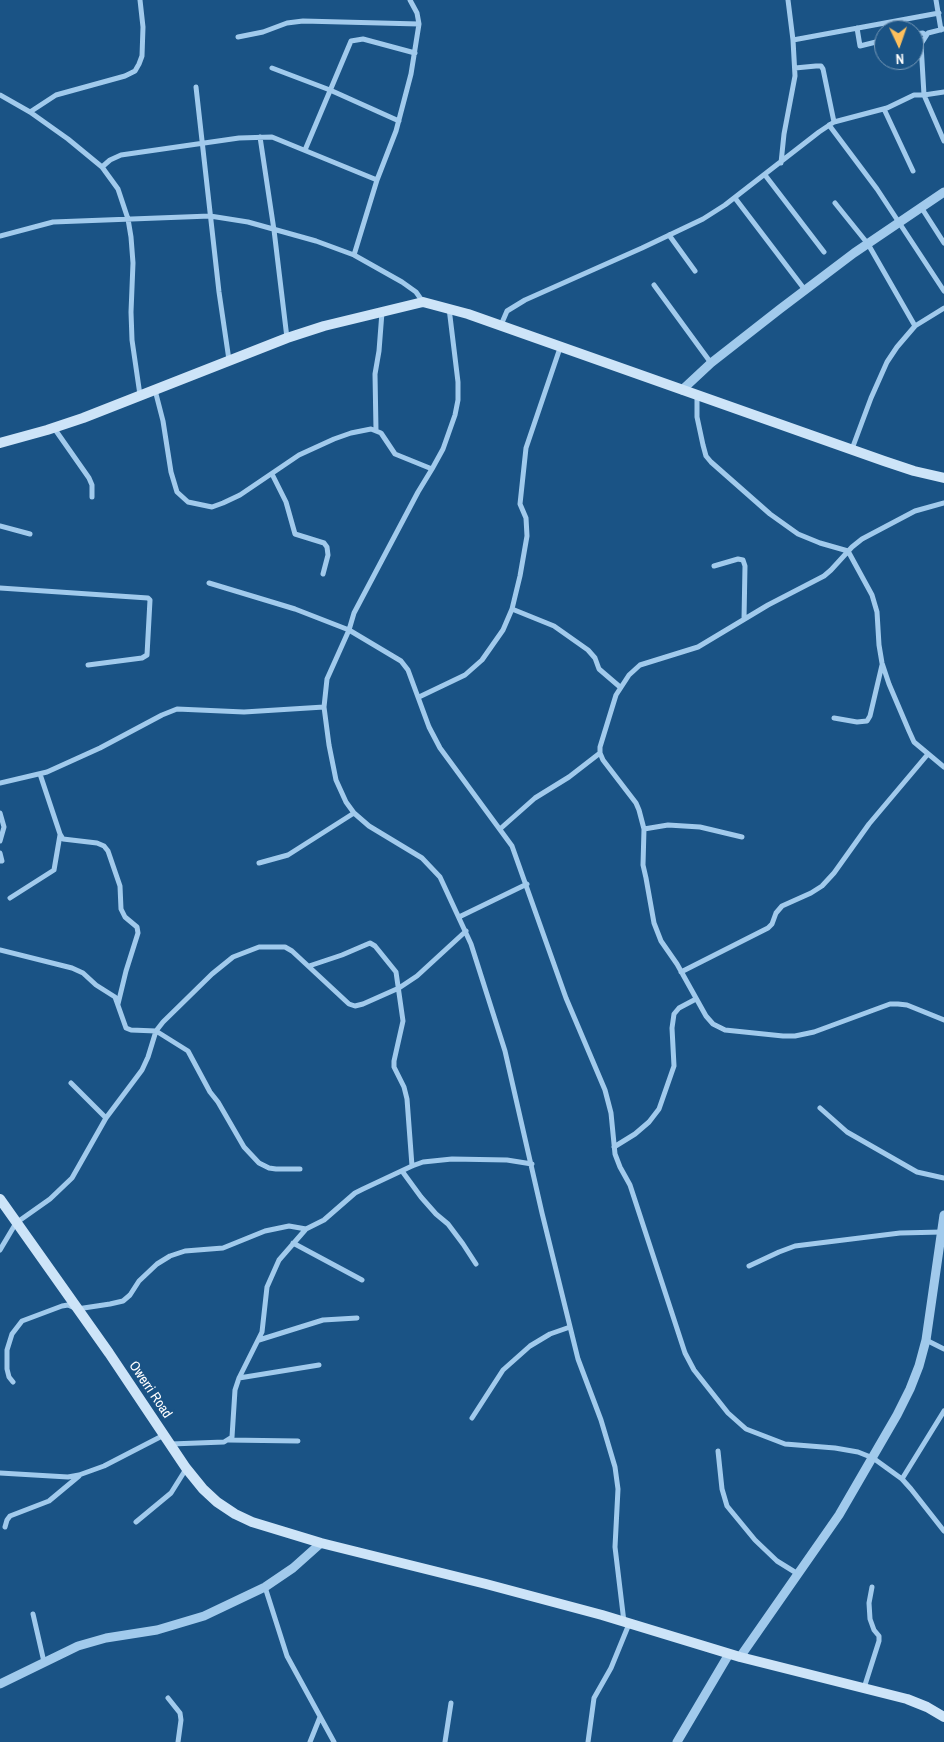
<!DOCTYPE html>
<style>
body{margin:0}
#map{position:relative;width:944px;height:1742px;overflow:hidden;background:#1a5385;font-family:"Archivo Narrow",sans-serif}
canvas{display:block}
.north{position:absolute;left:874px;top:20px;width:50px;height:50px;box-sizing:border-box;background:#1a5385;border:1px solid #7698b6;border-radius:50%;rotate:177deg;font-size:14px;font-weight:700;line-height:20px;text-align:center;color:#fff}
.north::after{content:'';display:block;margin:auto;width:18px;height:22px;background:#fec05d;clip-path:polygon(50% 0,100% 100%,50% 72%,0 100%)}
</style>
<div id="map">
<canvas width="944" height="1742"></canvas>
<div class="north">N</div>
</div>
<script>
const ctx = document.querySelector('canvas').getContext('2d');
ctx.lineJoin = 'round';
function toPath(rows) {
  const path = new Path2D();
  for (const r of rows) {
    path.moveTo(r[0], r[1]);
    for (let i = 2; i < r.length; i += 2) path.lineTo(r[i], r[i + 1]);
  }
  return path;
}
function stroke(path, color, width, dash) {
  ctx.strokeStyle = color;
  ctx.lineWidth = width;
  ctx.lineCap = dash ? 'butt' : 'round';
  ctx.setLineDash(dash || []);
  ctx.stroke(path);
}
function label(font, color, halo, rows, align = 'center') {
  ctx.font = font + ' "Archivo Narrow",sans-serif';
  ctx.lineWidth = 5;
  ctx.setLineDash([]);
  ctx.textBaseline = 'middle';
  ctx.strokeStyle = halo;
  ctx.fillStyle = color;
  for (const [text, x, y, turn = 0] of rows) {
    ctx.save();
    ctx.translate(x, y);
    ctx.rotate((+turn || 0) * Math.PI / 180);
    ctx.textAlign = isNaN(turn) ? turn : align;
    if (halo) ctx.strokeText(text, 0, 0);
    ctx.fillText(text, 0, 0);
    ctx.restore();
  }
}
stroke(toPath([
 [936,0,941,30],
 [857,28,860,46,884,40],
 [944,29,928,33,921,44,924,95,944,141],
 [914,34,923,33,926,35],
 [238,37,263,32,287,23,303,21,419,24],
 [793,40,939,13],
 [272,68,330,90,399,121],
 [795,68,816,66,821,66,823,69,834,122],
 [196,87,219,292,229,360],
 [0,95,30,112,68,139,102,167,118,189,128,219,131,237,133,263,131,312,132,340,140,395],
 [884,109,913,171],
 [30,112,56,95,125,76,135,71,139,64,142,56,143,27,140,0],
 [829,125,877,189,944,291],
 [260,137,274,230,287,338],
 [305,150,351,41,363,39,415,53],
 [781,163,784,134,795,76,793,40,788,0],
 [102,167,110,160,121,155,239,138,272,137,377,180],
 [765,175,824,252],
 [735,198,805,290],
 [835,203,868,244,915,326],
 [921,207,944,243],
 [669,235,695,271],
 [0,236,53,222,210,216,248,222,316,241,354,255,402,282,416,292,423,302],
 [354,255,377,180,396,131,411,74,419,24,417,13,410,0],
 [654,285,711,363],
 [449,308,458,382,458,400,455,415,443,449,432,469,418,492,354,613,349,630,327,679,324,707,329,745,336,780,346,802,354,813,369,826,422,858,440,877,471,944,505,1051,542,1213,578,1359,601,1420,615,1467,618,1489,615,1547,624,1622],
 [501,325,507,311,525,300,642,248,703,219,725,205,819,132,834,122,887,108,914,95,924,95,944,92],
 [155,390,163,421,171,472,177,492,188,502,212,507,223,503,240,495,299,455,334,439,351,433,371,429,381,433,395,454,432,469],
 [697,395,697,417,703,445,706,456,711,462,770,514,798,534,820,543,848,551,872,595,877,612,879,645,882,663,889,684,909,731,914,742,944,767],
 [54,428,89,478,92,485,92,497],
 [376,430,375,374,379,351,382,312],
 [852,449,871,398,887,362,897,347,915,326,944,308],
 [272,474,286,502,295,534,324,543,327,547,328,555,323,574],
 [944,503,915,511,862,539,852,547,831,570,824,576,768,605,698,647,640,665,629,675,616,695,600,747,600,753,603,760,636,803,639,810,644,829,643,865,646,878,654,923,661,941,677,964,706,1016,713,1024,725,1030,783,1036,795,1036,814,1032,890,1004,898,1004,907,1005,944,1020],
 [0,526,30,534],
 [714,566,738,559,743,560,745,566,744,619],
 [209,583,295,609,349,630,401,661,408,670,429,727,440,748,512,846,566,998,605,1090,611,1113,615,1154,620,1167,630,1185,685,1353,694,1370,728,1413,746,1429,785,1444,835,1448,858,1452,873,1458,902,1479,911,1489,944,1531],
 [0,588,148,598,150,600,147,655,142,658,88,665],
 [512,609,554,626,588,650,595,658,599,669,620,687],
 [419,697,465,675,482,660,503,630,512,609,520,576,527,536,526,518,520,504,526,448,560,348],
 [834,718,857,722,867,721,870,716,882,665],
 [40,774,60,834,63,839,97,843,104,846,108,851,120,886,121,909,125,917,137,927,138,933,126,971,118,1004],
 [0,783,47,772,100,748,162,715,177,709,244,712,324,707],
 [0,813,4,827,0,841],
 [500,829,535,798,569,777,600,753],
 [644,829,668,825,700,827,742,837],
 [0,853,2,861,0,861],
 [259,863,288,855,354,813],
 [10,898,54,870,60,835],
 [459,917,527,884],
 [0,950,72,968,83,973,96,985,115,997,126,1028,131,1030,156,1031,188,1051,210,1092,218,1102,244,1147,259,1163,269,1168,276,1169,300,1169],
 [309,966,342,955,370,943,375,946,396,972,403,1021,394,1061,394,1067,404,1087,407,1099,412,1166],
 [681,972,768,928,772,924,776,913,782,906,811,893,822,886,834,873,869,824,928,754],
 [71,1083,106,1118],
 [820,1108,847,1132,917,1172,944,1178],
 [614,1147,635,1134,649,1122,659,1109,674,1066,672,1028,674,1014,679,1008,696,999],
 [402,1171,421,1197,436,1214,448,1224,463,1244,476,1264],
 [293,1243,362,1280],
 [0,1250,16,1223,50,1199,72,1178,106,1118,142,1070,148,1057,156,1031,163,1022,212,974,233,957,259,947,285,947,292,951,349,1004,355,1006,363,1004,399,988,417,976,466,931],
 [749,1266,779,1252,795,1246,900,1233,942,1232],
 [259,1340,323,1320,357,1318],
 [926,1340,944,1349],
 [239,1378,319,1365],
 [13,1382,9,1377,7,1369,7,1350,12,1334,22,1321,62,1306,68,1305,77,1309,110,1304,123,1301,130,1295,139,1281,157,1264,170,1256,185,1251,223,1248,265,1231,289,1226,306,1229],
 [472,1418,503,1370,530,1346,550,1334,570,1327],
 [228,1440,298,1441],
 [171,1444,224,1442,232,1437,235,1390,239,1378,262,1332,267,1287,279,1260,306,1229,324,1220,355,1193,363,1189,412,1166,423,1162,452,1159,507,1160,532,1164],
 [718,1451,722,1489,727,1506,755,1540,777,1561,798,1574],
 [0,1473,68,1477,79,1475,104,1466,164,1435],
 [902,1479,944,1411],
 [136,1522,171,1493,186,1469],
 [5,1527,7,1520,10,1516,49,1501,79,1476],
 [265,1587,287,1656,334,1742],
 [33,1614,44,1662],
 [864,1688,879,1641,879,1636,874,1630,870,1619,869,1603,872,1587],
 [168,1698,180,1713,181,1720,178,1742],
 [310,1742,320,1717],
 [445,1742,451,1703],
 [588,1742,594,1698,611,1668,629,1624]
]), '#a1caec', 5);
stroke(toPath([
 [682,390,711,363,780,309,854,253,944,192],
 [740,1657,839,1515,897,1415,910,1389,919,1366,926,1340,944,1215],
 [0,1684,78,1646,106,1638,157,1630,204,1616,265,1587,293,1568,321,1543],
 [677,1742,729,1654]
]), '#a1caec', 9);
stroke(toPath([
 [0,443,47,430,83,418,287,338,324,326,423,302,468,314,884,461,914,471,944,478],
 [0,1199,109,1353,186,1468,203,1489,217,1502,235,1514,252,1522,321,1543,486,1584,602,1615,740,1657,907,1699,927,1707,944,1717]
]), '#cde4f8', 10);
label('14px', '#fff', '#1a5385', [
 ["Owerri Road",150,1390,56]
]);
</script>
